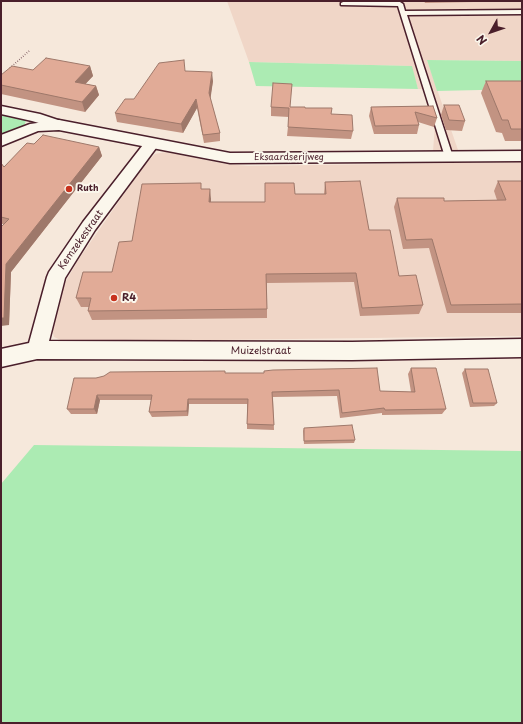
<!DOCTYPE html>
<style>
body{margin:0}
#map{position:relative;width:523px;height:724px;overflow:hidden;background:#f6e8db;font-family:"Playpen Sans",sans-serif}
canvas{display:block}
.frame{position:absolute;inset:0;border:2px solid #4a1f2b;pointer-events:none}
.north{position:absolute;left:471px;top:12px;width:40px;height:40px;-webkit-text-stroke:3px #fbf7ec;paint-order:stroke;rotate:230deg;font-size:11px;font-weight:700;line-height:16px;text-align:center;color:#4a1f2b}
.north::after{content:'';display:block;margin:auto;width:14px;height:18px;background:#4a1f2b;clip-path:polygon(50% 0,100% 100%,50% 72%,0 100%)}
</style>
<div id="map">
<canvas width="523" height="724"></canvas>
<div class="frame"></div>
<div class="north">N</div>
</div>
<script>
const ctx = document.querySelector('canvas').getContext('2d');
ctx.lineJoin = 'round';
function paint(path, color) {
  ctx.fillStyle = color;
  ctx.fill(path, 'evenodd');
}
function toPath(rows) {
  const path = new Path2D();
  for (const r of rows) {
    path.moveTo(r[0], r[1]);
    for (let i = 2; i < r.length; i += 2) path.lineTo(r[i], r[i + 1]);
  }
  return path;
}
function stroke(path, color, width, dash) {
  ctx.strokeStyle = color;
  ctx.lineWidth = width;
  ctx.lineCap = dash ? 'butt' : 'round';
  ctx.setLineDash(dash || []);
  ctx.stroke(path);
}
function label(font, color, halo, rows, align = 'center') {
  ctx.font = font + ' "Playpen Sans",sans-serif';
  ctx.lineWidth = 4;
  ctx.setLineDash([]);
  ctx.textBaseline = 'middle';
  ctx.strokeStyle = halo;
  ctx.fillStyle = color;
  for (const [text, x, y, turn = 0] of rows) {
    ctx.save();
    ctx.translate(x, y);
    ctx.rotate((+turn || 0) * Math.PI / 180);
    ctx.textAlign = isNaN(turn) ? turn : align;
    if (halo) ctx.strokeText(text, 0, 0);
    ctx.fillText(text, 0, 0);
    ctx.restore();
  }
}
paint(toPath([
 [227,1,522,1,522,61,427,60,458,150,433,151,435,125,424,89,418,89,411,66,249,62],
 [166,152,226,164,248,166,522,162,522,336,65,342,54,337,51,325,65,283,78,260,145,164,155,154]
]), '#f0d6c7');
paint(toPath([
 [427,60,522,61,522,89,437,91],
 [249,62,412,66,418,89,256,86],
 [1,113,23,118,26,120,25,124,22,127,1,135],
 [34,445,522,451,522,723,1,723,1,484]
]), '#acebb3');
const service = toPath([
 [343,2,400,2,403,4,405,11,522,10,522,14,407,15,453,157,452,159,449,160,445,157,398,6,341,5,341,3,343,2]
]);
const minor = toPath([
 [1,106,40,114,64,122,66,125,64,128,59,129,32,121,1,114,1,106],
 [151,139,156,141,159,144,95,230,65,278,49,341,352,342,522,339,522,357,352,360,37,359,1,367,1,349,29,343,47,277,49,272,83,222,146,141,151,139]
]);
const tertiary = toPath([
 [59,120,230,153,522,151,522,161,230,163,59,130,38,131,1,146,1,135,30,124,59,120]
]);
stroke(service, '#4a1f2b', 3);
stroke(minor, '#4a1f2b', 3);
stroke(tertiary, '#4a1f2b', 3);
stroke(toPath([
 [10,68,29,51]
]), '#4a1f2b', 1.5, [0.5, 2]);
paint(service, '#fbf7ec');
paint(minor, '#fbf7ec');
paint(tertiary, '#fbf7ec');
paint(toPath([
 [424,1,522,1,425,3],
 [90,66,93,76,85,84,96,86,99,95,85,112,1,94,1,75,33,70],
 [185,71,213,81,210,98,220,133,220,141,204,143,197,108,183,133,117,122,115,113],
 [486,81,522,81,522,141,505,141,502,133,496,132,481,93],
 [444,105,465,121,462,131,446,130,441,115],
 [433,106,437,118,434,127,418,122,419,125,417,134,374,134,369,116,371,107],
 [271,107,290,107,305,108,331,114,353,131,351,139,287,136,289,117,271,116],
 [34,144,99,147,102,156,11,272,9,325,4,224,1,224,1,163,4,167],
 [498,181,522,181,522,313,447,313,429,248,403,249,394,207,397,198,444,201,497,200,494,191],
 [325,182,369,230,399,276,423,305,419,314,360,316,354,282,267,283,267,318,92,320,88,311,89,307,81,307,76,298,112,272,132,241,202,189,211,199,211,202,265,202,295,194,324,194],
 [411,368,446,409,442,414,382,415,382,413,340,418,337,396,273,397,274,430,247,429,247,404,189,404,188,416,152,417,149,412,151,400,100,400,97,414,71,414,67,409,96,378,226,373,380,391,411,392,408,374],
 [465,369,497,403,494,406,470,407,462,373],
 [304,428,355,440,354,443,304,444,303,431]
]), '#c29382');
paint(toPath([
 [90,66,93,76,78,92,75,82],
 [212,72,213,81,210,102,209,93],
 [96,86,99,95,85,112,82,102],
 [196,99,197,108,183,133,181,124],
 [99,147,102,156,11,272,9,325,1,326,1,318,6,264],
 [210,189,211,199,210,212,209,202],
 [97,395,100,400,97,414,94,409],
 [188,399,189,404,188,416,187,411]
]), '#9e786a');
const building = toPath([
 [46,58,90,66,75,82,96,86,82,102,1,85,1,75,12,66,33,70,46,58],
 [184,60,185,71,212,72,209,93,220,133,203,135,196,99,181,124,115,113,125,99,134,99,159,63,184,60],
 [486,81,522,81,522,129,511,129,508,120,502,120,486,81],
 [273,83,292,84,290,107,305,107,305,108,332,108,331,114,352,115,353,131,288,127,289,108,271,107,273,83],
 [444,105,459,105,465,121,449,120,444,105],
 [433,106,437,118,415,112,419,125,375,126,371,107,433,106],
 [43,135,99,147,6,264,4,318,1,318,1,227,9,219,1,217,1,163,4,167,27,143,34,144,43,135],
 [360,181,369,230,390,230,399,276,416,275,423,305,362,308,356,273,266,274,267,309,88,311,91,298,76,298,83,272,112,272,119,242,132,241,142,184,201,183,201,189,210,189,209,202,265,202,265,183,294,183,295,194,326,194,325,182,360,181],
 [498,181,522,181,522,304,451,305,432,239,406,240,397,198,444,198,444,201,506,200,498,181],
 [377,368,380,391,415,392,411,368,436,368,446,409,385,410,384,408,342,413,339,390,272,392,274,425,247,424,248,399,188,399,187,411,149,412,152,395,97,395,94,409,67,409,74,378,96,378,104,376,110,372,225,371,225,373,264,373,264,371,273,370,377,368],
 [465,369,488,369,497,403,473,403,465,369],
 [352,425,355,440,304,441,304,428,352,425]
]);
paint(building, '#e1ab97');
stroke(building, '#9e786a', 1);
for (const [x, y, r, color] of [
 [69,189,4,"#c8321e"],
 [114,298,4,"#c8321e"]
]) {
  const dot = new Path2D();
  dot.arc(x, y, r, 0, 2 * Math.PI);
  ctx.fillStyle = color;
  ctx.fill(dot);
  stroke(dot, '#fbf7ec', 1.5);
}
label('9px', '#4a1f2b', '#fbf7ec', [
 ["Eksaardserijweg",289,158]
]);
label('bold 9px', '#4a1f2b', '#fbf7ec', [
 ["Ruth",77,189]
], 'left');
label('10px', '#4a1f2b', '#fbf7ec', [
 ["Kemzekestraat",81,240,-55],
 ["Muizelstraat",261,351]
]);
label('bold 10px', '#4a1f2b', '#fbf7ec', [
 ["R4",122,298]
], 'left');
</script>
